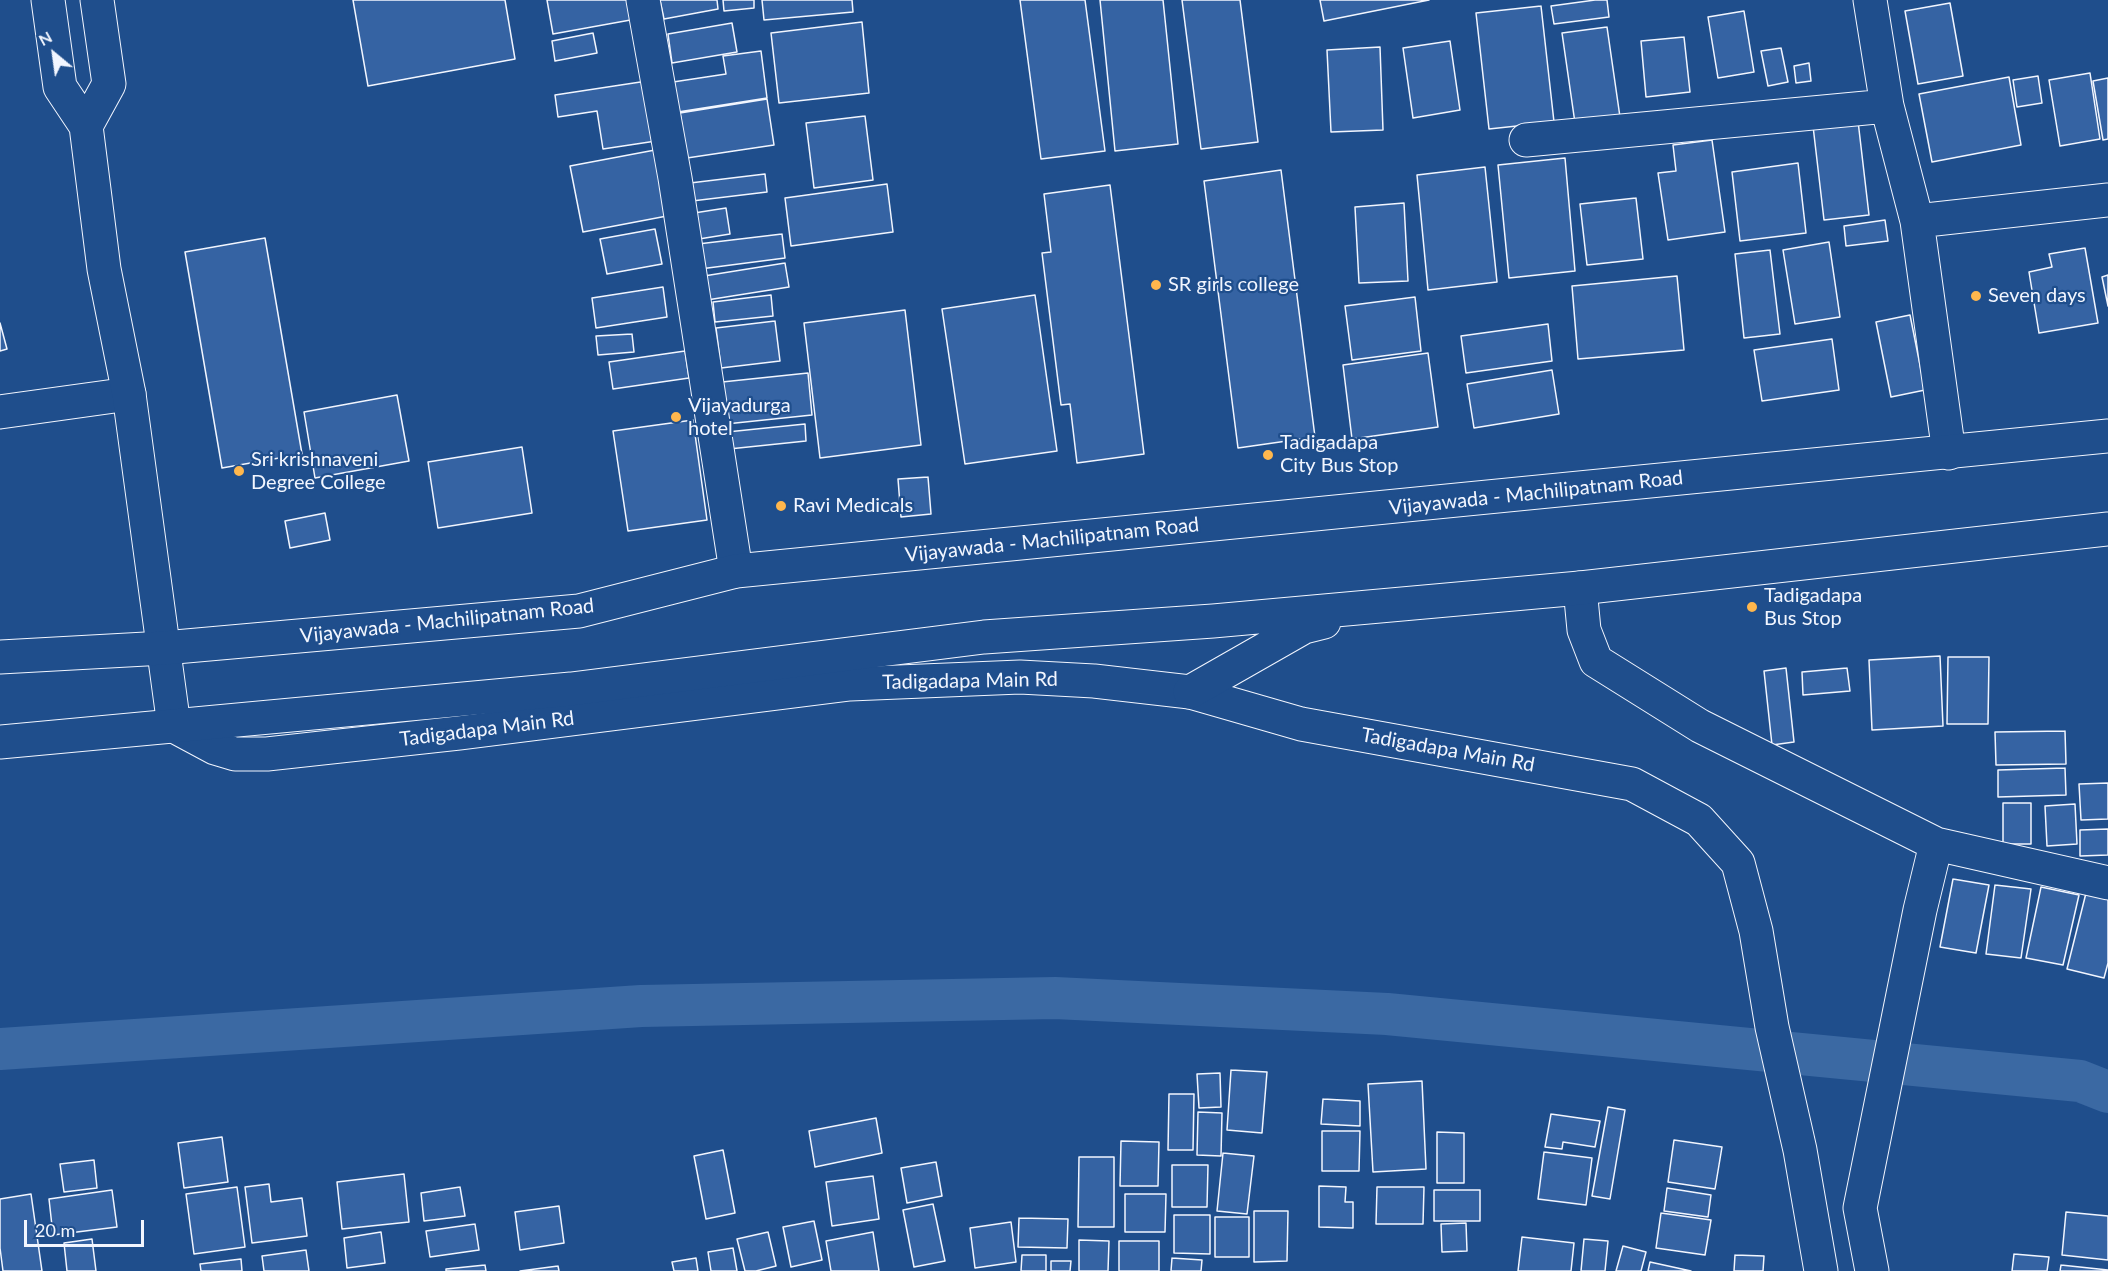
<!DOCTYPE html>
<style>
body{margin:0}
#map{position:relative;width:2108px;height:1271px;overflow:hidden;background:#1f4e8c;font-family:Lato,sans-serif}
canvas{display:block}
.north{position:absolute;left:24px;top:24px;width:60px;height:60px;-webkit-text-stroke:4px #1f4e8c;paint-order:stroke;rotate:331deg;font-size:16px;font-weight:700;line-height:24px;text-align:center;color:#f2f6ff}
.north::after{content:'';display:block;margin:auto;width:21px;height:27px;background:#f2f6ff;clip-path:polygon(50% 0,100% 100%,50% 72%,0 100%)}
.scale{position:absolute;left:24px;top:1220px;width:120px;height:27px;box-sizing:border-box;border:3px solid #f2f6ff;border-top:0;padding-left:8px;font-size:18px;line-height:21px;white-space:nowrap;color:#f2f6ff;-webkit-text-stroke:4px #1f4e8c;paint-order:stroke}
</style>
<div id="map">
<canvas width="2108" height="1271"></canvas>
<div class="north">N</div>
<div class="scale">20 m</div>
</div>
<script>
const ctx = document.querySelector('canvas').getContext('2d');
ctx.lineJoin = 'round';
function toPath(rows) {
  const path = new Path2D();
  for (const r of rows) {
    path.moveTo(r[0], r[1]);
    for (let i = 2; i < r.length; i += 2) path.lineTo(r[i], r[i + 1]);
  }
  return path;
}
function stroke(path, color, width, dash) {
  ctx.strokeStyle = color;
  ctx.lineWidth = width;
  ctx.lineCap = dash ? 'butt' : 'round';
  ctx.setLineDash(dash || []);
  ctx.stroke(path);
}
function paint(path, color) {
  ctx.fillStyle = color;
  ctx.fill(path, 'evenodd');
}
function label(font, color, halo, rows, align = 'center') {
  ctx.font = font + ' Lato,sans-serif';
  ctx.lineWidth = 4.5;
  ctx.setLineDash([]);
  ctx.textBaseline = 'middle';
  ctx.strokeStyle = halo;
  ctx.fillStyle = color;
  for (const [text, x, y, turn = 0] of rows) {
    ctx.save();
    ctx.translate(x, y);
    ctx.rotate((+turn || 0) * Math.PI / 180);
    ctx.textAlign = isNaN(turn) ? turn : align;
    if (halo) ctx.strokeText(text, 0, 0);
    ctx.fillText(text, 0, 0);
    ctx.restore();
  }
}
stroke(toPath([
 [0,1049,641,1006,1055,998,1387,1014,2080,1081,2108,1092]
]), '#3b69a3', 42);
const building = toPath([
 [353,0,505,0,515,59,368,86,353,0],
 [547,0,633,0,636,19,553,34,547,0],
 [660,0,717,0,718,9,664,19,660,0],
 [723,0,754,0,754,8,724,11,723,0],
 [762,0,852,0,853,12,764,20,762,0],
 [1020,0,1085,0,1105,151,1041,159,1020,0],
 [1100,0,1163,0,1178,144,1115,151,1100,0],
 [1182,0,1240,0,1258,142,1201,149,1182,0],
 [1320,0,1429,0,1324,21,1320,0],
 [1595,0,1607,0,1609,17,1554,24,1551,6,1595,0],
 [1950,3,1963,76,1918,84,1905,11,1950,3],
 [1541,6,1554,122,1489,129,1476,13,1541,6],
 [1744,11,1754,72,1718,78,1708,17,1744,11],
 [862,22,869,93,779,103,771,33,862,22],
 [732,23,737,52,672,63,668,34,732,23],
 [1607,27,1620,117,1575,123,1562,33,1607,27],
 [593,33,597,53,555,61,552,41,593,33],
 [1684,37,1690,92,1646,97,1641,41,1684,37],
 [1450,41,1460,110,1413,118,1403,48,1450,41],
 [1380,47,1383,130,1331,132,1327,50,1380,47],
 [1781,48,1788,82,1768,86,1761,51,1781,48],
 [761,51,767,98,678,112,673,82,726,74,723,56,761,51],
 [1809,63,1811,81,1796,83,1794,66,1809,63],
 [2090,73,2100,139,2060,146,2049,80,2090,73],
 [2038,76,2042,103,2017,107,2013,80,2038,76],
 [2009,77,2021,145,1932,162,1919,94,2009,77],
 [2108,78,2108,139,2103,140,2093,81,2108,78],
 [647,81,656,141,603,149,597,111,558,117,555,95,647,81],
 [767,99,774,145,687,158,680,113,767,99],
 [865,116,873,180,814,188,806,123,865,116],
 [1858,121,1869,215,1824,220,1813,126,1858,121],
 [1712,140,1725,232,1668,240,1658,173,1676,171,1673,145,1712,140],
 [655,150,667,216,583,232,570,166,655,150],
 [1565,158,1575,271,1509,278,1498,165,1565,158],
 [1798,163,1806,233,1740,241,1732,172,1798,163],
 [1485,167,1497,282,1428,290,1417,175,1485,167],
 [1281,170,1315,437,1238,448,1204,181,1281,170],
 [765,174,767,192,692,201,690,183,765,174],
 [887,184,893,232,791,246,785,198,887,184],
 [1110,185,1144,454,1077,463,1070,404,1061,405,1042,253,1051,252,1044,194,1110,185],
 [1636,198,1643,259,1587,265,1580,204,1636,198],
 [1404,203,1408,281,1359,283,1355,207,1404,203],
 [726,208,730,234,699,239,694,213,726,208],
 [1885,220,1888,241,1846,246,1844,226,1885,220],
 [655,229,662,264,607,274,600,239,655,229],
 [782,234,785,258,700,269,698,244,782,234],
 [265,238,302,454,222,468,185,252,265,238],
 [1829,242,1840,317,1795,324,1783,250,1829,242],
 [2085,248,2098,323,2039,333,2029,272,2052,267,2049,254,2085,248],
 [1770,250,1780,334,1744,338,1735,254,1770,250],
 [785,263,789,287,707,300,704,276,785,263],
 [2108,275,2108,306,2102,277,2108,275],
 [1677,276,1684,350,1578,359,1572,286,1677,276],
 [663,287,667,317,596,328,592,298,663,287],
 [771,295,773,316,715,322,713,302,771,295],
 [1035,295,1057,451,965,464,942,309,1035,295],
 [1415,297,1421,351,1352,360,1345,306,1415,297],
 [905,310,921,445,820,458,804,323,905,310],
 [1910,315,1925,390,1891,397,1876,322,1910,315],
 [775,321,780,361,721,368,716,328,775,321],
 [0,323,7,349,0,351,0,323],
 [1548,324,1552,361,1466,373,1461,336,1548,324],
 [632,334,634,352,598,355,596,336,632,334],
 [1832,339,1839,390,1762,401,1754,350,1832,339],
 [685,351,689,378,613,389,609,362,685,351],
 [1428,353,1438,427,1352,439,1343,365,1428,353],
 [1552,370,1559,414,1474,428,1467,384,1552,370],
 [808,373,812,415,726,424,722,382,808,373],
 [397,395,409,461,315,478,304,412,397,395],
 [693,420,707,520,628,531,613,431,693,420],
 [805,424,806,441,729,449,727,432,805,424],
 [522,447,532,513,438,528,428,462,522,447],
 [928,477,931,514,901,517,898,479,928,477],
 [325,513,330,540,290,548,285,521,325,513],
 [1940,656,1943,726,1872,730,1869,660,1940,656],
 [1948,657,1989,657,1988,724,1947,724,1948,657],
 [1786,668,1794,742,1772,745,1764,671,1786,668],
 [1847,668,1850,691,1803,695,1802,672,1847,668],
 [2065,731,2066,764,1996,765,1995,732,2065,731],
 [2065,768,2066,795,1998,797,1998,770,2065,768],
 [2108,783,2108,819,2081,820,2079,784,2108,783],
 [2003,803,2031,803,2031,844,2003,844,2003,803],
 [2075,804,2077,844,2047,846,2045,806,2075,804],
 [2108,829,2108,855,2080,856,2080,830,2108,829],
 [1953,879,1989,885,1976,953,1940,947,1953,879],
 [1995,885,2031,889,2021,958,1986,954,1995,885],
 [2041,887,2079,895,2063,965,2026,958,2041,887],
 [2087,889,2108,894,2108,963,2104,978,2067,969,2087,889],
 [1231,1070,1267,1072,1262,1133,1227,1130,1231,1070],
 [1220,1073,1221,1107,1199,1108,1197,1074,1220,1073],
 [1422,1081,1426,1169,1373,1172,1368,1084,1422,1081],
 [1169,1094,1194,1094,1193,1150,1168,1150,1169,1094],
 [1323,1099,1360,1101,1360,1126,1321,1124,1323,1099],
 [1608,1107,1625,1110,1610,1199,1592,1196,1608,1107],
 [1198,1112,1222,1113,1221,1156,1197,1155,1198,1112],
 [1551,1114,1600,1121,1595,1147,1563,1142,1562,1149,1545,1147,1551,1114],
 [876,1118,882,1153,815,1167,809,1131,876,1118],
 [1322,1131,1360,1131,1359,1171,1322,1171,1322,1131],
 [1437,1132,1464,1133,1464,1183,1437,1183,1437,1132],
 [222,1137,228,1182,184,1188,178,1143,222,1137],
 [1674,1140,1722,1147,1715,1189,1668,1182,1674,1140],
 [1121,1141,1159,1142,1158,1186,1120,1186,1121,1141],
 [723,1150,735,1213,706,1219,694,1156,723,1150],
 [1544,1152,1592,1158,1586,1205,1538,1199,1544,1152],
 [1223,1153,1254,1156,1247,1214,1217,1211,1223,1153],
 [1079,1157,1114,1157,1114,1227,1078,1227,1079,1157],
 [94,1160,97,1188,64,1192,60,1164,94,1160],
 [936,1162,942,1196,907,1203,901,1168,936,1162],
 [1172,1165,1208,1165,1207,1207,1172,1207,1172,1165],
 [404,1174,409,1222,342,1229,337,1182,404,1174],
 [873,1176,879,1219,832,1226,826,1182,873,1176],
 [269,1184,271,1202,302,1198,307,1236,252,1243,245,1187,269,1184],
 [1319,1186,1346,1187,1345,1202,1353,1202,1353,1228,1319,1227,1319,1186],
 [237,1187,245,1247,194,1254,186,1194,237,1187],
 [460,1187,465,1216,424,1221,421,1193,460,1187],
 [1377,1187,1424,1187,1423,1224,1376,1224,1377,1187],
 [1667,1188,1711,1195,1708,1217,1664,1211,1667,1188],
 [112,1190,117,1227,53,1235,49,1199,112,1190],
 [1434,1190,1480,1190,1480,1221,1434,1221,1434,1190],
 [31,1194,42,1271,3,1271,0,1248,0,1199,31,1194],
 [1125,1194,1166,1194,1165,1232,1125,1232,1125,1194],
 [933,1204,945,1261,914,1267,903,1210,933,1204],
 [559,1206,564,1243,520,1250,515,1212,559,1206],
 [1254,1211,1288,1211,1287,1261,1254,1262,1254,1211],
 [2066,1212,2108,1216,2108,1260,2062,1255,2066,1212],
 [1661,1213,1711,1220,1705,1255,1656,1248,1661,1213],
 [1174,1215,1210,1215,1210,1254,1174,1253,1174,1215],
 [1215,1217,1249,1217,1249,1257,1215,1257,1215,1217],
 [1019,1218,1068,1219,1067,1248,1018,1247,1019,1218],
 [814,1221,822,1260,791,1267,783,1227,814,1221],
 [1011,1222,1016,1262,975,1268,970,1228,1011,1222],
 [1466,1223,1467,1251,1442,1252,1441,1224,1466,1223],
 [475,1224,479,1250,430,1257,426,1231,475,1224],
 [381,1232,385,1263,347,1268,344,1238,381,1232],
 [768,1232,776,1266,756,1271,745,1271,737,1239,768,1232],
 [873,1232,879,1271,831,1271,826,1241,873,1232],
 [1522,1237,1574,1243,1571,1271,1518,1271,1522,1237],
 [92,1239,96,1271,67,1271,64,1243,92,1239],
 [1584,1239,1608,1241,1605,1271,1581,1271,1584,1239],
 [1079,1240,1109,1241,1108,1271,1079,1271,1079,1240],
 [1119,1241,1159,1241,1159,1271,1119,1271,1119,1241],
 [1623,1246,1646,1252,1641,1271,1616,1271,1623,1246],
 [733,1248,737,1271,711,1271,708,1252,733,1248],
 [306,1250,309,1271,264,1271,262,1256,306,1250],
 [2014,1254,2049,1257,2047,1271,2012,1271,2014,1254],
 [1022,1255,1046,1255,1046,1271,1021,1271,1022,1255],
 [1735,1255,1764,1256,1763,1271,1734,1271,1735,1255],
 [696,1258,698,1271,674,1271,672,1262,696,1258],
 [1172,1258,1202,1260,1201,1271,1171,1271,1172,1258],
 [241,1259,242,1271,201,1271,200,1264,241,1259],
 [1051,1261,1071,1261,1070,1271,1051,1271,1051,1261],
 [1650,1262,1691,1271,1648,1271,1650,1262],
 [485,1265,486,1271,446,1271,446,1269,485,1265],
 [2061,1265,2108,1270,2108,1271,2060,1271,2061,1265],
 [558,1266,559,1271,520,1271,558,1266]
]);
paint(building, '#3563a3');
stroke(building, '#f2f6ff', 1.5);
const minor = toPath([
 [643,0,675,178,736,571],
 [1870,0,1887,106,1917,221,1949,453],
 [1526,140,1887,106],
 [1917,221,2108,200],
 [0,412,129,394],
 [1580,588,1584,630,1596,661,1700,726,1936,844,2108,883],
 [1872,1271,1860,1208,1920,910,1936,844]
]);
const tertiary = toPath([
 [48,0,60,87,86,126,104,269,129,394,174,726],
 [86,126,109,84,97,0]
]);
const secondary = toPath([
 [174,726,215,748,235,754,267,754,459,733,850,684,1020,677,1094,681,1190,692,1301,724,1632,784,1699,820,1738,863,1756,931,1772,1027,1800,1150,1821,1271]
]);
const trunk = toPath([
 [0,657,164,648,579,611,736,571,2108,436],
 [1190,692,1304,627,1324,622],
 [0,742,571,689,984,637,1213,621,1580,588,2108,529]
]);
stroke(minor, '#f2f6ff', 35);
stroke(tertiary, '#f2f6ff', 35);
stroke(secondary, '#f2f6ff', 35);
stroke(trunk, '#f2f6ff', 35);
stroke(minor, '#1f4e8c', 33);
stroke(tertiary, '#1f4e8c', 33);
stroke(secondary, '#1f4e8c', 33);
stroke(trunk, '#1f4e8c', 33);
for (const [x, y, r, color] of [
 [1156,285,6,"#ffb74d"],
 [1976,296,6,"#ffb74d"],
 [676,417,6,"#ffb74d"],
 [1268,455,6,"#ffb74d"],
 [239,471,6,"#ffb74d"],
 [781,506,6,"#ffb74d"],
 [1752,607,6,"#ffb74d"]
]) {
  const dot = new Path2D();
  dot.arc(x, y, r, 0, 2 * Math.PI);
  ctx.fillStyle = color;
  ctx.fill(dot);
  stroke(dot, '#1f4e8c', 2);
}
label('20px', '#f2f6ff', '#1f4e8c', [
 ["SR girls college",1168,285],
 ["Seven days",1988,296],
 ["Vijayadurga",688,406],
 ["hotel",688,429],
 ["Tadigadapa",1280,443],
 ["City Bus Stop",1280,466],
 ["Sri krishnaveni",251,460],
 ["Degree College",251,483],
 ["Ravi Medicals",793,506],
 ["Tadigadapa",1764,596],
 ["Bus Stop",1764,619]
], 'left');
label('20px', '#f2f6ff', '#1f4e8c', [
 ["Vijayawada - Machilipatnam Road",1536,493,-6],
 ["Vijayawada - Machilipatnam Road",1052,540,-6],
 ["Vijayawada - Machilipatnam Road",447,621,-6],
 ["Tadigadapa Main Rd",970,681,-1],
 ["Tadigadapa Main Rd",487,729,-7],
 ["Tadigadapa Main Rd",1448,750,10]
]);
</script>
